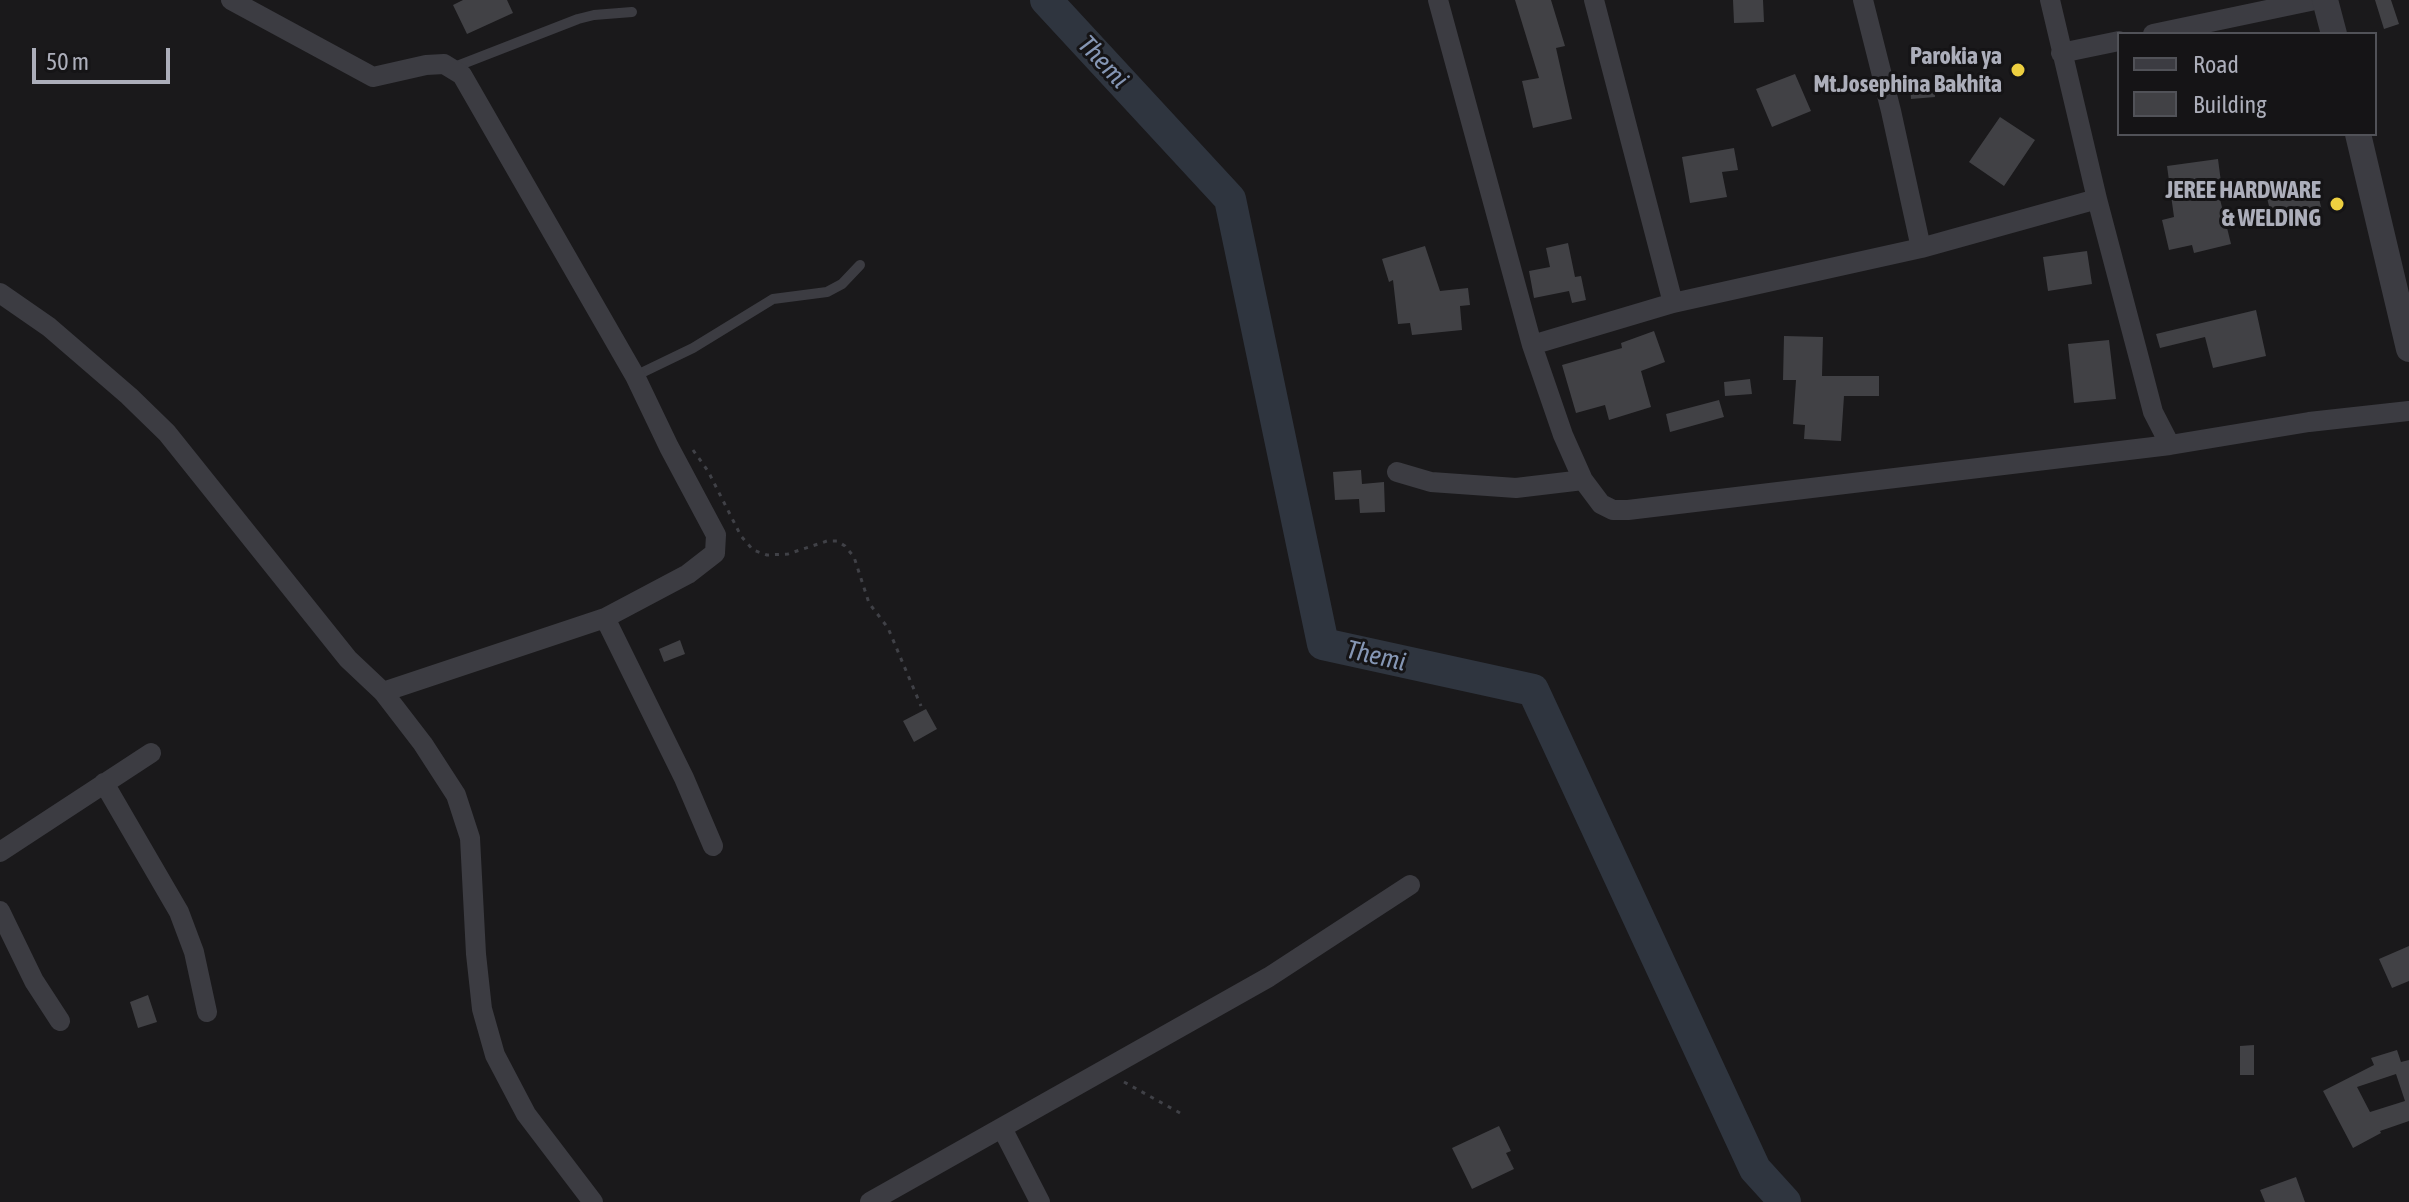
<!DOCTYPE html>
<style>
body{margin:0}
#map{position:relative;width:2409px;height:1202px;overflow:hidden;background:#1a191b;font-family:"Asap Condensed",sans-serif}
canvas{display:block}
.legend{position:absolute;left:2117px;top:32px;width:260px;height:104px;box-sizing:border-box;background:#151416;border:2px solid #515258;margin:0;padding:10px 14px;list-style:none;font-size:24px;color:#acaeba}
.legend li{display:flex;align-items:center;gap:16px;height:40px}
.legend b{width:40px;border:2px solid #515258}
.scale{position:absolute;left:32px;top:48px;width:138px;height:36px;box-sizing:border-box;border:4px solid #acaeba;border-top:0;padding-left:10px;font-size:24px;line-height:28px;white-space:nowrap;color:#acaeba;-webkit-text-stroke:6px #151416;paint-order:stroke}
</style>
<div id="map">
<canvas width="2409" height="1202"></canvas>
<ul class="legend">
<li><b style="height:10px;background:#3c3c42"></b>Road</li>
<li><b style="height:22px;background:#414145"></b>Building</li>
</ul>
<div class="scale">50 m</div>
</div>
<script>
const ctx = document.querySelector('canvas').getContext('2d');
ctx.lineJoin = 'round';
function toPath(rows) {
  const path = new Path2D();
  for (const r of rows) {
    path.moveTo(r[0], r[1]);
    for (let i = 2; i < r.length; i += 2) path.lineTo(r[i], r[i + 1]);
  }
  return path;
}
function stroke(path, color, width, dash) {
  ctx.strokeStyle = color;
  ctx.lineWidth = width;
  ctx.lineCap = dash ? 'butt' : 'round';
  ctx.setLineDash(dash || []);
  ctx.stroke(path);
}
function paint(path, color) {
  ctx.fillStyle = color;
  ctx.fill(path, 'evenodd');
}
function label(font, color, halo, rows, align = 'center') {
  ctx.font = font + ' "Asap Condensed",sans-serif';
  ctx.lineWidth = 6;
  ctx.setLineDash([]);
  ctx.textBaseline = 'middle';
  ctx.strokeStyle = halo;
  ctx.fillStyle = color;
  for (const [text, x, y, turn = 0] of rows) {
    ctx.save();
    ctx.translate(x, y);
    ctx.rotate((+turn || 0) * Math.PI / 180);
    ctx.textAlign = isNaN(turn) ? turn : align;
    if (halo) ctx.strokeText(text, 0, 0);
    ctx.fillText(text, 0, 0);
    ctx.restore();
  }
}
stroke(toPath([
 [1046,0,1230,199,1323,644,1533,690,1755,1169,1785,1202]
]), '#2f353f', 32);
paint(toPath([
 [463,0,507,0,513,13,467,34,453,5],
 [1515,0,1551,0,1565,46,1556,48,1572,119,1533,128,1522,81,1539,78],
 [1733,0,1763,0,1764,22,1734,23],
 [2375,0,2391,0,2399,24,2384,29],
 [1795,74,1811,111,1772,127,1756,89],
 [1934,80,1935,97,1911,99,1910,82],
 [2000,117,2035,140,2004,186,1969,162],
 [1734,148,1738,170,1722,172,1727,197,1690,203,1682,157],
 [2218,159,2222,190,2218,191,2231,244,2194,253,2192,245,2169,250,2162,220,2174,217,2167,166],
 [2315,182,2322,211,2273,222,2266,194],
 [1568,243,1575,277,1581,276,1586,300,1572,303,1569,291,1534,298,1529,271,1550,267,1546,248],
 [1425,246,1440,291,1468,288,1470,305,1460,306,1462,330,1412,335,1410,323,1398,324,1393,280,1389,282,1382,259],
 [2087,251,2092,284,2048,291,2043,257],
 [2256,310,2266,356,2213,368,2205,337,2160,348,2156,334],
 [1654,331,1665,362,1641,371,1651,407,1609,420,1605,405,1576,413,1562,365,1622,348,1621,343],
 [1784,336,1823,337,1822,376,1879,376,1879,396,1844,396,1841,441,1804,439,1805,425,1793,424,1796,380,1783,380],
 [2109,340,2116,399,2074,403,2068,344],
 [1750,379,1752,394,1725,396,1724,382],
 [1719,400,1724,417,1670,432,1666,414],
 [1361,470,1362,484,1384,482,1385,512,1360,513,1359,499,1335,500,1333,472],
 [680,640,685,654,664,662,659,649],
 [926,709,937,729,914,742,903,721],
 [2409,946,2409,981,2392,988,2379,959],
 [148,995,157,1022,138,1028,130,1002],
 [2254,1045,2254,1075,2240,1075,2240,1046],
 [2397,1050,2401,1062,2409,1060,2409,1121,2380,1131,2381,1133,2353,1148,2323,1091,2374,1065,2371,1058],
 [2396,1074,2405,1101,2370,1112,2357,1087],
 [1499,1126,1511,1151,1506,1153,1514,1169,1472,1189,1452,1148],
 [2296,1177,2305,1202,2265,1202,2260,1190]
]), '#414145');
stroke(toPath([
 [693,450,708,471,741,536,753,550,767,555,788,554,827,541,837,541,845,546,854,557,869,603,888,628,921,706],
 [1124,1082,1180,1113]
]), '#404147', 3, [4, 6]);
stroke(toPath([
 [452,68,578,19,594,15,632,12],
 [635,376,693,348,773,299,827,292,842,284,860,265]
]), '#3c3c42', 10);
stroke(toPath([
 [231,0,373,77,426,65,444,64,462,75,635,376,669,447,716,535,715,553,688,574,605,618,383,692],
 [1438,0,1532,345,1563,435,1583,480,1601,504,1613,510,1628,510,2170,445,2309,422,2409,411],
 [1594,0,1673,303],
 [1863,0,1891,111,1921,248],
 [2050,0,2097,199,2140,362,2153,412,2170,445],
 [2153,34,2315,0],
 [2061,53,2119,41],
 [0,293,49,327,129,396,167,433,348,659,383,692,423,744,456,795,470,838,476,954,482,1009,495,1055,526,1114,593,1202],
 [1532,345,1673,303,1921,248,2097,199],
 [1397,472,1431,482,1516,488,1583,480],
 [605,618,684,778,713,846],
 [104,783,179,912,194,952,207,1012],
 [0,852,151,753],
 [0,911,34,981,60,1021],
 [1002,1128,1040,1202],
 [870,1202,1269,977,1410,885]
]), '#3c3c42', 20);
stroke(toPath([
 [2325,0,2334,34],
 [2358,134,2409,349]
]), '#3c3c42', 26);
for (const [x, y, r, color] of [
 [2018,70,8,"#edcf40"],
 [2337,204,8,"#edcf40"]
]) {
  const dot = new Path2D();
  dot.arc(x, y, r, 0, 2 * Math.PI);
  ctx.fillStyle = color;
  ctx.fill(dot);
  stroke(dot, '#151416', 3);
}
label('bold 24px', '#acaeba', '#151416', [
 ["Parokia ya",2002,56],
 ["Mt.Josephina Bakhita",2002,84],
 ["JEREE HARDWARE",2321,190],
 ["& WELDING",2321,218]
], 'right');
label('italic 26px', '#8596b4', '#151416', [
 ["Themi",1103,62,47],
 ["Themi",1376,656,13]
]);
</script>
